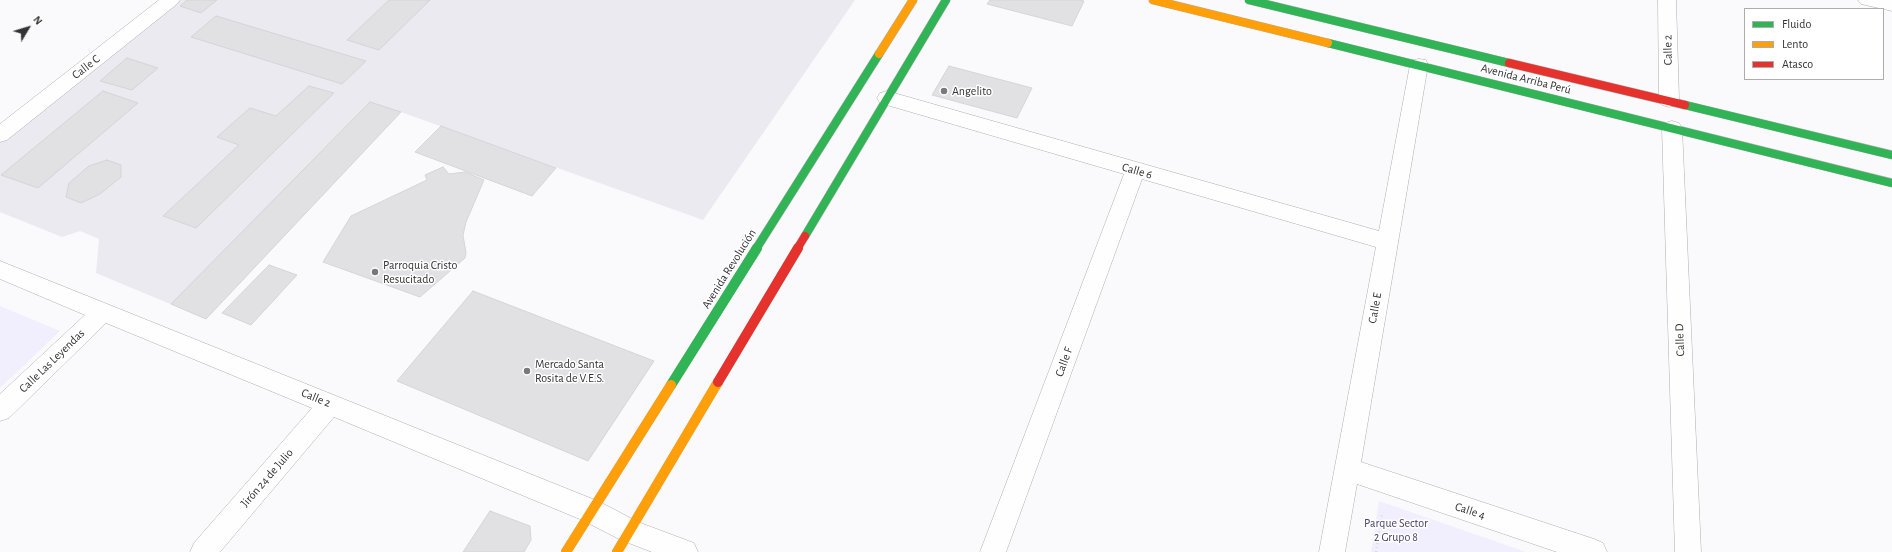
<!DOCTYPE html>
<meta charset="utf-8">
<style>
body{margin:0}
#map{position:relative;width:1892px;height:552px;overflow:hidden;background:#faf9fb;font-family:"Alegreya Sans",sans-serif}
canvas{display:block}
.legend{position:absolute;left:1744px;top:8px;width:140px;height:72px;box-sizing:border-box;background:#fff;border:1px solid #adadae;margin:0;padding:5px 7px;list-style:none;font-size:12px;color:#333234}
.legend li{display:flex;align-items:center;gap:8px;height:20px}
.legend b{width:20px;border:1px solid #adadae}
.north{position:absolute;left:8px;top:8px;width:40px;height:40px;-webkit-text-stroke:3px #fff;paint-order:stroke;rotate:52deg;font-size:11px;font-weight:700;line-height:16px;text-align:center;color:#333234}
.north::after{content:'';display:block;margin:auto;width:14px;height:18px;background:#333234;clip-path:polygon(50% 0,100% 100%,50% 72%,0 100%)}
</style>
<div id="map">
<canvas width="1892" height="552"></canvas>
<ul class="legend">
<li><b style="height:5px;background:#30b455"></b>Fluido</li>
<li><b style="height:5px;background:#ff9f0a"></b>Lento</li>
<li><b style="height:5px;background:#e5322d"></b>Atasco</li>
</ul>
<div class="north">N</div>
</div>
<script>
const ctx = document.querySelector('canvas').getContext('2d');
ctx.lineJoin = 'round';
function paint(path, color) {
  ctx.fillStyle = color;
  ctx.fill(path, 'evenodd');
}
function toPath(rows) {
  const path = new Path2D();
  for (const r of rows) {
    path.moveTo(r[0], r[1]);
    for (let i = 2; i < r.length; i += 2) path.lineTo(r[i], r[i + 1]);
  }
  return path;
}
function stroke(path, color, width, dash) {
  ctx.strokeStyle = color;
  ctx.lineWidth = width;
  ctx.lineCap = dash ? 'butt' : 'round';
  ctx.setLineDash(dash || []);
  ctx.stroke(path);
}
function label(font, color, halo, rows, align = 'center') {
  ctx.font = font + ' "Alegreya Sans",sans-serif';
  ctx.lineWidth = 3;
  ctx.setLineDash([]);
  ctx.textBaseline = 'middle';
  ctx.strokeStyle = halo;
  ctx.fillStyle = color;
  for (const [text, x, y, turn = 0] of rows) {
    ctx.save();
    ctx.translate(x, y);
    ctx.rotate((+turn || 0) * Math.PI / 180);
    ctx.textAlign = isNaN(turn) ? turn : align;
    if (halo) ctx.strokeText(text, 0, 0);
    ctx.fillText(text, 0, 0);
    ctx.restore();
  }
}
paint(toPath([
 [177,0,855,0,703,220,401,112,206,319,96,273,99,239,80,231,62,237,0,212,0,141]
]), '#ebeaf1');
paint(toPath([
 [0,306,60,331,0,388],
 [1379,501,1526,552,1371,552]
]), '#f1effd');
const building = toPath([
 [187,0,217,0,201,13,180,6,187,0],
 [389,0,430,0,379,50,347,40,389,0],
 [990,0,1079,0,1084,1,1072,26,987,4,990,0],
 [216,16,366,61,342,84,191,37,216,16],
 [127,58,158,68,132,90,100,81,127,58],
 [949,66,1032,88,1017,118,932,95,949,66],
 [309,86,334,93,196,228,163,216,239,145,217,137,250,108,276,116,309,86],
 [103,91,138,103,38,188,1,175,103,91],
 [370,102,401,112,206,319,171,304,370,102],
 [441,126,556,168,532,196,415,152,441,126],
 [107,160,121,165,121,177,100,194,81,203,66,197,69,183,89,166,107,160],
 [443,167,449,174,465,172,484,180,466,222,463,235,466,253,465,258,420,297,323,262,351,216,427,180,425,175,443,167],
 [269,265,297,275,251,325,222,313,269,265],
 [473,291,654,361,588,461,397,381,473,291],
 [490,511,530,526,531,540,524,552,463,552,490,511]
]);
paint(building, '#e1e1e3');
stroke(building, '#d5d4d6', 1);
const street = toPath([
 [159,0,180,0,177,4,7,140,0,142,0,124,159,0],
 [1658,0,1676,0,1679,100,1676,105,1669,107,1662,105,1659,100,1658,0],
 [1858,0,1892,0,1892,11,1861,4,1858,0],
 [1419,59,1426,60,1428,65,1361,462,1594,539,1603,543,1607,552,1557,552,1357,484,1345,552,1319,552,1376,247,1142,179,1006,552,980,552,1124,174,880,103,877,98,880,93,887,91,1379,231,1410,65,1412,60,1419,59],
 [1672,121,1679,123,1682,128,1701,552,1675,552,1662,128,1665,123,1672,121],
 [0,261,600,502,638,522,694,543,698,552,652,552,621,540,582,520,334,417,220,552,190,552,194,543,312,408,106,323,9,418,0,421,0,394,85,315,0,279,0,261]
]);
const fastFar1 = toPath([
 [1249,0,1509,63],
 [1328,43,1892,183],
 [1685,105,1892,155],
 [805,236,946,0],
 [756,249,879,54]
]);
const fast = toPath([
 [671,385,757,248]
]);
const slowFar1 = toPath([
 [1153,0,1328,43],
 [879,54,913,0]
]);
const slow = toPath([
 [566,552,671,385],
 [617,552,718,382]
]);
const jamFar1 = toPath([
 [1509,63,1685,105],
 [797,249,805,236]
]);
const jam = toPath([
 [718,382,798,248]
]);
stroke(street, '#afaeb0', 1);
stroke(fastFar1, '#afaeb0', 9);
stroke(fast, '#afaeb0', 10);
stroke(slowFar1, '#afaeb0', 9);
stroke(slow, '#afaeb0', 10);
stroke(jamFar1, '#afaeb0', 9);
stroke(jam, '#afaeb0', 10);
stroke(toPath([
 [1376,552,1382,513]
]), '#dcdbdc', 2.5, [1, 3]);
paint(street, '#fefefe');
stroke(fastFar1, '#30b455', 8);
stroke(fast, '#30b455', 10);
stroke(slowFar1, '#ff9f0a', 8);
stroke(slow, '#ff9f0a', 10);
stroke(jamFar1, '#e5322d', 8);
stroke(jam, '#e5322d', 10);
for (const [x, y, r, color] of [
 [944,91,4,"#79787a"],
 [375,272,4,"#79787a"],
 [527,371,4,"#79787a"]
]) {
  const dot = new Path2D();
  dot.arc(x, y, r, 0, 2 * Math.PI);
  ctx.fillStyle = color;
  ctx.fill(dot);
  stroke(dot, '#fff', 1.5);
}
label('12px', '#333234', '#fff', [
 ["Calle 2",1668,50,-91],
 ["Calle C",86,67,-38],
 ["Avenida Arriba Perú",1526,79,14],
 ["Calle 6",1137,171,16],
 ["Avenida Revolución",729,269,-58],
 ["Calle E",1375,308,-80],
 ["Calle D",1680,340,-92],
 ["Calle Las Leyendas",52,361,-44],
 ["Calle F",1064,362,-70],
 ["Calle 2",316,398,22],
 ["Jirón 24 de Julio",267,478,-49],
 ["Calle 4",1470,511,18]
]);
label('12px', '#333234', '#fff', [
 ["Angelito",952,91],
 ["Parroquia Cristo",383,265],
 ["Resucitado",383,279],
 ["Mercado Santa",535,364],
 ["Rosita de V.E.S.",535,378]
], 'left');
label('12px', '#4b4170', '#fff', [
 ["Parque Sector",1396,523],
 ["2 Grupo 8",1396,537]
]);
</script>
